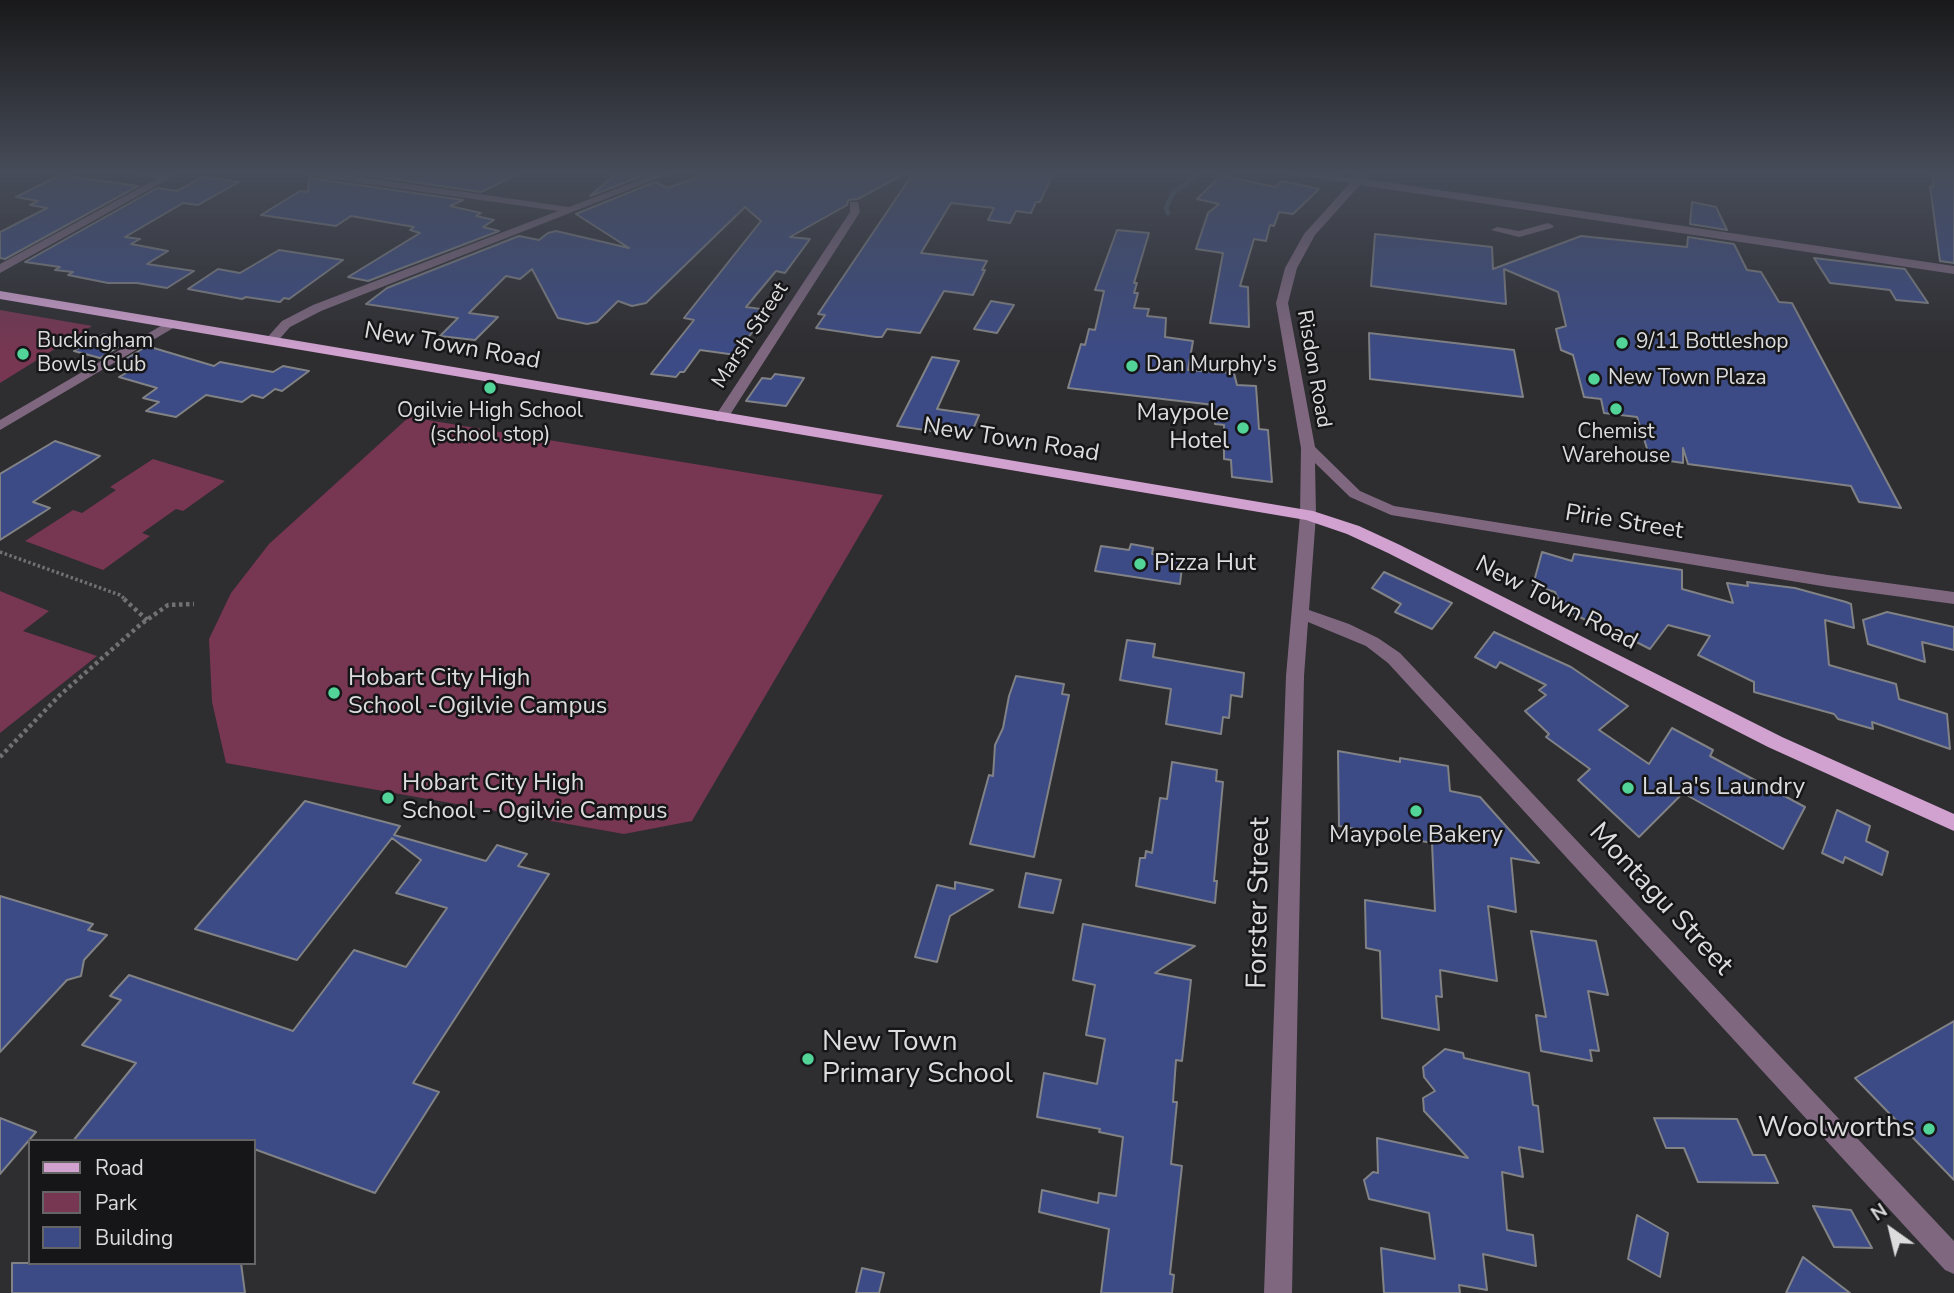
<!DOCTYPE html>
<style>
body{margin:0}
#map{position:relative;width:1954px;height:1293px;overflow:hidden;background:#2e2d30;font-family:"Nunito Sans",sans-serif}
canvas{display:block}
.legend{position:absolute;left:28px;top:1139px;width:228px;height:126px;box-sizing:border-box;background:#161517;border:2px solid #656566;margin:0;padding:9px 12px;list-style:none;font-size:21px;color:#dcdcdd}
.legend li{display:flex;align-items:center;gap:14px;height:35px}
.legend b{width:35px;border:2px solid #656566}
.north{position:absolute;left:1856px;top:1195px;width:70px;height:70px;-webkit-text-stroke:5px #161517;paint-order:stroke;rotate:326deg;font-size:19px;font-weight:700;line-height:28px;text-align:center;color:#dcdcdd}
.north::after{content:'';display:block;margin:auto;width:24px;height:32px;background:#dcdcdd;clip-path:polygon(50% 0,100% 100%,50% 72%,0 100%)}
</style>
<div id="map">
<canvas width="1954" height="1293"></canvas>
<ul class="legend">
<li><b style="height:9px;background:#d1a2d0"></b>Road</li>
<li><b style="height:19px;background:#773652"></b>Park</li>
<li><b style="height:19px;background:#3c4b85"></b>Building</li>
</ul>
<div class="north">N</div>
</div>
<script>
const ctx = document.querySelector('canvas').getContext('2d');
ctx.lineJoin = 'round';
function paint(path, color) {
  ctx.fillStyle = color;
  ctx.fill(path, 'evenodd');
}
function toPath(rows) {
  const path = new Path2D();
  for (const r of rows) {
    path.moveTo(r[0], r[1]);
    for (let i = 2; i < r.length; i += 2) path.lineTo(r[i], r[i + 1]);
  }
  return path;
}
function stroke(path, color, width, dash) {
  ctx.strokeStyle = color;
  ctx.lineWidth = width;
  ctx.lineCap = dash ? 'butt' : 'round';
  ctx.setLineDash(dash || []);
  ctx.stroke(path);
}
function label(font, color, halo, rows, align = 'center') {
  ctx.font = font + ' "Nunito Sans",sans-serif';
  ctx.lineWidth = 5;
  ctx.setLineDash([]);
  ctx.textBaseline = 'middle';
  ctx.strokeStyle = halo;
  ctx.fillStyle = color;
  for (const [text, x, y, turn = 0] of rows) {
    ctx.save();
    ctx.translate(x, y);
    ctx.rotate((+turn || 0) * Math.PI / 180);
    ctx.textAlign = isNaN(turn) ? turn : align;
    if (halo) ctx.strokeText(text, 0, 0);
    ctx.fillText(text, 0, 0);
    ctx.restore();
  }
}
paint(toPath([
 [0,310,92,326,0,383],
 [409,417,883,495,692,821,624,834,226,763,212,702,209,639,231,593,269,544],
 [153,459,225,481,183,511,176,509,142,533,150,536,103,570,25,541,73,510,82,513,116,490,110,487],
 [0,591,49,611,23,631,97,656,0,733]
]), '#773652');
stroke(toPath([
 [1168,213,1166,208,1173,193,1200,172]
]), '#475660', 5);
const building = toPath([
 [344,172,522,172,481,192,344,172],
 [618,172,633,172,642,176,590,196,618,172],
 [712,172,908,172,858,199,848,200,847,205,790,237,810,239,785,273,776,271,746,307,768,310,736,355,700,350,684,372,680,372,676,377,651,374,694,320,684,318,761,221,745,207,646,303,632,306,618,301,597,322,587,324,558,318,532,269,520,279,506,276,469,313,498,317,475,340,440,336,458,318,366,304,387,288,519,236,539,240,548,233,556,231,629,248,576,214,655,182,667,188,712,172],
 [914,172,1054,172,1040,202,1036,202,1031,213,1016,211,1010,223,988,220,994,208,951,203,921,253,987,261,982,270,985,270,973,295,944,291,920,333,887,329,882,337,876,337,816,328,825,315,818,314,914,172],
 [1933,172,1954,172,1954,263,1940,261,1930,186,1933,187,1933,172],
 [60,175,138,186,5,259,0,258,0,232,47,208,30,205,38,201,16,197,60,175],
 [1221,175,1275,187,1282,181,1319,189,1293,214,1279,212,1274,226,1270,225,1266,241,1254,239,1240,286,1248,287,1249,327,1210,323,1223,253,1196,249,1208,213,1219,204,1197,199,1221,175],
 [203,177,239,182,198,205,183,203,125,237,140,239,131,244,168,251,147,264,194,271,167,288,137,283,108,283,68,275,73,272,55,270,60,267,25,262,157,188,177,191,203,177],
 [309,178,463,200,450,206,481,213,476,216,494,220,483,227,499,231,368,281,348,277,420,233,410,230,414,227,351,216,336,226,261,215,300,191,308,192,309,178],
 [1692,202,1716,207,1727,230,1690,224,1692,202],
 [1117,230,1149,233,1134,283,1137,283,1134,293,1138,293,1134,308,1149,309,1147,316,1166,318,1165,337,1193,341,1188,370,1234,373,1237,385,1256,386,1259,429,1268,430,1272,482,1232,477,1231,460,1224,459,1224,425,1215,424,1214,405,1068,388,1081,344,1085,345,1089,329,1095,330,1104,291,1095,290,1117,230],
 [1375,234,1492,247,1493,269,1581,236,1687,247,1688,237,1734,244,1747,270,1761,272,1779,302,1792,303,1901,508,1859,502,1851,486,1688,464,1683,448,1683,463,1650,458,1637,417,1604,413,1601,399,1584,397,1573,355,1561,350,1556,329,1566,326,1558,292,1504,269,1506,304,1371,286,1375,234],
 [279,250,343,260,289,299,284,298,280,302,246,297,242,299,188,289,218,269,240,273,279,250],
 [1814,258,1905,269,1928,303,1896,300,1890,290,1830,283,1814,258],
 [991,301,1014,305,997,333,974,329,991,301],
 [1369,333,1514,350,1523,397,1370,379,1369,333],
 [104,334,129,341,100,358,74,351,104,334],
 [147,346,214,366,220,362,273,372,283,366,309,371,282,391,275,389,263,398,252,395,242,402,206,395,176,417,146,411,159,402,143,398,157,388,119,377,135,368,119,363,147,346],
 [932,357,959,361,937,409,979,415,971,434,954,431,953,434,897,426,932,357],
 [775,374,804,378,786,406,746,401,762,378,771,379,775,374],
 [55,441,100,456,33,502,50,508,0,540,0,474,55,441],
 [1131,544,1153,548,1152,554,1183,558,1180,584,1095,571,1101,546,1129,550,1131,544],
 [1542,552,1572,561,1574,554,1682,570,1682,589,1733,603,1727,583,1748,586,1747,582,1795,588,1846,602,1851,604,1854,628,1825,620,1829,665,1896,684,1899,699,1947,714,1950,749,1872,722,1873,729,1838,719,1834,714,1754,692,1754,682,1698,655,1710,636,1668,625,1650,649,1593,620,1592,623,1563,609,1555,592,1533,585,1542,552],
 [1384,572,1452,603,1432,629,1395,612,1401,604,1372,588,1384,572],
 [1887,612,1954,627,1954,650,1922,642,1925,662,1868,644,1863,620,1887,612],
 [1494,632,1571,667,1628,706,1599,730,1649,764,1672,728,1713,750,1710,756,1805,807,1783,849,1683,793,1639,837,1578,780,1590,769,1546,737,1549,734,1525,711,1546,695,1539,690,1546,685,1500,662,1496,668,1475,657,1494,632],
 [1127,640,1155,644,1153,657,1244,673,1242,697,1231,695,1229,718,1223,717,1221,734,1166,724,1171,689,1120,680,1127,640],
 [1016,676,1064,684,1062,694,1069,695,1034,857,970,844,989,775,993,776,995,745,1003,728,1009,696,1016,676],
 [1338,751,1400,762,1400,758,1448,766,1450,791,1480,797,1539,863,1511,858,1516,912,1488,906,1497,981,1440,970,1442,997,1436,996,1439,1030,1382,1018,1380,951,1366,948,1365,900,1435,911,1432,843,1339,826,1338,751],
 [1172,762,1217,770,1216,781,1223,782,1214,881,1217,881,1215,903,1136,886,1140,858,1145,858,1146,851,1152,853,1160,798,1167,799,1172,762],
 [305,801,400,826,394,835,486,861,497,845,527,854,518,866,549,874,413,1083,439,1092,375,1193,254,1149,254,1141,73,1141,136,1063,82,1045,121,1000,110,996,129,975,293,1031,354,950,406,967,447,908,396,893,421,860,392,838,297,960,195,929,305,801],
 [1837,810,1870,826,1866,841,1888,852,1882,875,1845,857,1843,863,1822,853,1837,810],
 [1026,873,1061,880,1053,913,1019,907,1026,873],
 [955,882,993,890,950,916,937,962,915,957,937,885,955,889,955,882],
 [0,896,93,924,88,930,107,935,84,960,81,976,67,980,0,1052,0,896],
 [1083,924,1195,946,1155,973,1191,980,1182,1061,1176,1060,1173,1102,1177,1102,1171,1164,1182,1166,1170,1274,1174,1275,1172,1293,1101,1293,1109,1229,1039,1212,1042,1190,1098,1203,1099,1193,1116,1196,1123,1137,1099,1132,1100,1129,1037,1117,1044,1073,1097,1084,1105,1039,1086,1035,1095,985,1073,980,1083,924],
 [1531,931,1596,941,1608,995,1588,991,1599,1051,1590,1050,1592,1061,1541,1051,1536,1015,1546,1017,1531,931],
 [1954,1021,1954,1180,1855,1078,1954,1021],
 [1445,1049,1463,1053,1464,1058,1529,1073,1533,1105,1538,1106,1543,1152,1519,1147,1523,1177,1502,1172,1507,1230,1533,1235,1536,1266,1483,1254,1487,1290,1459,1285,1460,1293,1384,1293,1381,1248,1435,1259,1429,1213,1369,1199,1364,1180,1373,1172,1378,1173,1377,1138,1468,1158,1424,1111,1423,1098,1435,1091,1424,1077,1423,1067,1445,1049],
 [0,1118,36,1132,0,1174,0,1118],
 [1654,1118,1737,1119,1753,1155,1765,1155,1778,1183,1698,1182,1684,1148,1666,1148,1654,1118],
 [1813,1206,1851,1210,1872,1248,1834,1247,1813,1206],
 [1637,1215,1668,1233,1660,1277,1628,1259,1637,1215],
 [1803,1257,1850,1293,1786,1293,1803,1257],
 [12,1263,241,1263,245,1293,12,1293,12,1263],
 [862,1268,884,1273,879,1293,856,1293,862,1268]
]);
paint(building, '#3c4b85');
stroke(building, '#818285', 2);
stroke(toPath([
 [0,552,120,595,126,600]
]), '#717072', 3.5, [2.5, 2.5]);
stroke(toPath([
 [124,599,147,620],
 [0,757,60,695,141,624,168,605,194,604]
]), '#717072', 4.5, [3.5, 3.5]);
paint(toPath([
 [126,172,181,172,0,273,0,264,156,179,126,172],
 [299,172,326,172,569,207,660,172,674,172,321,311,290,327,276,343,271,344,265,340,282,321,313,305,558,211,304,175,299,172],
 [1290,172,1316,172,1355,178,1360,172,1371,172,1365,179,1954,266,1954,274,1360,185,1315,235,1297,268,1288,303,1315,447,1360,491,1394,506,1828,575,1954,592,1954,604,1828,587,1391,515,1350,497,1315,463,1316,515,1309,610,1349,624,1378,638,1400,653,1954,1241,1954,1274,1945,1270,1388,663,1366,646,1308,622,1304,676,1292,1293,1264,1293,1286,676,1300,515,1301,448,1276,303,1285,268,1304,234,1350,183,1295,175,1290,172],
 [850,202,858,202,860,212,726,421,716,421,714,418,850,212,850,202],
 [1548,223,1554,226,1552,228,1519,237,1491,230,1497,227,1519,231,1548,223],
 [171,320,177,324,175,327,0,430,0,420,171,320]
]), '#7f687f');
paint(toPath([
 [0,291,1313,511,1359,526,1400,545,1782,737,1954,814,1954,831,1768,747,1388,553,1347,534,1306,520,0,299,0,291]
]), '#d1a2d0');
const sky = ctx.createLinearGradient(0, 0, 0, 353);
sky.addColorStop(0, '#19191a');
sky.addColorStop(0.49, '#464c59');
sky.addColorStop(1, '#464c5900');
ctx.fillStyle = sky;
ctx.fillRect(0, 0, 1954, 353);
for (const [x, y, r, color] of [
 [1622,343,7,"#52d397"],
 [23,354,7,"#52d397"],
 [1132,366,7,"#52d397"],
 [1594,379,7,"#52d397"],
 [490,388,7,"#52d397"],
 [1616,409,7,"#52d397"],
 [1243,428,7,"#52d397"],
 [1140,564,7,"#52d397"],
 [334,693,7,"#52d397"],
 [1628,788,7,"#52d397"],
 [388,798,7,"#52d397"],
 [1416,811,7,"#52d397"],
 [808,1059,7,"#52d397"],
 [1929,1129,7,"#52d397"]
]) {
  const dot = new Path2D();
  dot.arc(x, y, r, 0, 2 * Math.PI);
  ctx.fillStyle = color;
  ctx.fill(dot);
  stroke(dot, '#161517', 2.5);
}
label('21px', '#dcdcdd', '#161517', [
 ["Marsh Street",751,336,-57],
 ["Risdon Road",1313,369,80]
]);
label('21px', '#dcdcdd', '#161517', [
 ["Buckingham",37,342],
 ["Bowls Club",37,366],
 ["9/11 Bottleshop",1636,343],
 ["Dan Murphy's",1146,366],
 ["New Town Plaza",1608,379],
 ["Ogilvie High School",490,412,"center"],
 ["(school stop)",490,436,"center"],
 ["Chemist",1616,433,"center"],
 ["Warehouse",1616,457,"center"]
], 'left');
label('24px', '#dcdcdd', '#161517', [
 ["New Town Road",452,347,10],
 ["New Town Road",1011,441,9],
 ["Pirie Street",1624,523,9],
 ["New Town Road",1556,604,27]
]);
label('24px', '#dcdcdd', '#161517', [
 ["Maypole",1229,414,"right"],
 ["Hotel",1229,442,"right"],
 ["Pizza Hut",1154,564],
 ["Hobart City High",348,679],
 ["School -Ogilvie Campus",348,707],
 ["Hobart City High",402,784],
 ["School - Ogilvie Campus",402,812],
 ["LaLa's Laundry",1642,788],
 ["Maypole Bakery",1416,836,"center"]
], 'left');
label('28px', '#dcdcdd', '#161517', [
 ["Montagu Street",1660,900,47],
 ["Forster Street",1260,903,-89]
]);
label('28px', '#dcdcdd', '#161517', [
 ["New Town",822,1043],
 ["Primary School",822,1075],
 ["Woolworths",1915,1129,"right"]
], 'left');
</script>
